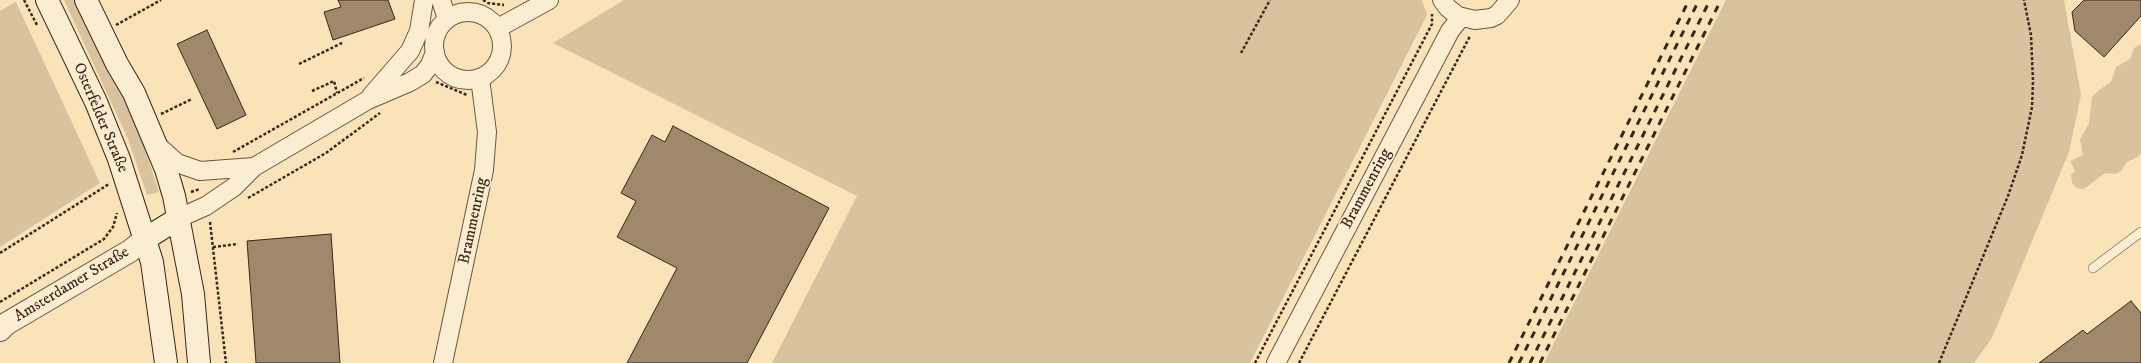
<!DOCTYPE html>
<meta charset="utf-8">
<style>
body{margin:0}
canvas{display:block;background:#fae3b9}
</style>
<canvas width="2141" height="363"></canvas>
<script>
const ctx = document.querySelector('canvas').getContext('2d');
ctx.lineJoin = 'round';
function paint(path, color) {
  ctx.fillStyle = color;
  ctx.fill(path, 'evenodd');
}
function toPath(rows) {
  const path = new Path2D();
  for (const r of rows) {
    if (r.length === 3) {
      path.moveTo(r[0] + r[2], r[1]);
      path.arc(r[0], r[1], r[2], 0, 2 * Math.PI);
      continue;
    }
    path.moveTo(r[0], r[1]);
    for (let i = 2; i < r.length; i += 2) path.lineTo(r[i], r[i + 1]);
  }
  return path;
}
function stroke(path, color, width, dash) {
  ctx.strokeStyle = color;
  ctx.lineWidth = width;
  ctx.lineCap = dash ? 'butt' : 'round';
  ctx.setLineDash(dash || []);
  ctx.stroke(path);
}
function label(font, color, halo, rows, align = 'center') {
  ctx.font = font + ' "IM FELL DW Pica",serif';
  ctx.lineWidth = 3.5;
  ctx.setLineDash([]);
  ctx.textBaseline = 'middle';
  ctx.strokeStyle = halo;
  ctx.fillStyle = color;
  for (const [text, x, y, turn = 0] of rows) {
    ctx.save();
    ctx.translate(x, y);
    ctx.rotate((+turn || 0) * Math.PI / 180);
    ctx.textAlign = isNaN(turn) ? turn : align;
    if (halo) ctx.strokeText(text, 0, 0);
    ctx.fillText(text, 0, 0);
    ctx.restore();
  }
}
paint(toPath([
 [64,0,78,0,127,104,145,149,159,192,147,195,128,139],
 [624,0,1422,0,1427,15,1250,363,772,363,857,196,553,43],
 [1726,0,2064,0,2081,95,2069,152,1992,338,1974,363,1544,363],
 [16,2,100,183,0,247,0,11],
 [2141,44,2141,153,2138,157,2127,162,2121,171,2115,174,2105,173,2084,189,2077,188,2072,183,2071,175,2075,171,2070,161,2083,155,2080,140,2089,123,2092,97,2099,90,2111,82,2116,67,2130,59,2134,48]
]), '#d9c39e');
const building = toPath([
 [338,0,388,0,395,19,333,40,324,12,341,7,338,0],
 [2084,0,2141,0,2141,16,2104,57,2075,31,2072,12,2084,0],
 [207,30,246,115,217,129,177,44,207,30],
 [673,126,829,208,747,363,627,363,677,268,617,237,636,201,621,193,652,135,665,142,673,126],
 [331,234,340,363,256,363,247,241,331,234],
 [2131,301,2141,313,2141,363,2039,363,2083,330,2087,334,2131,301]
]);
paint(building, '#9e896c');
stroke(building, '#3a2719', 1);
const service = toPath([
 [2093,268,2141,232]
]);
const minor = toPath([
 [441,0,447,19],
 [1442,0,1448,8,1458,16,1475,20,1491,18,1497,15,1510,0],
 [468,46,34],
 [498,28,549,0],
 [371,96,410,51,419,31,424,0],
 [157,145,177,163,200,171,254,167],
 [179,218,206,206,234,187,254,167,368,100,410,82,423,74,430,65,435,52],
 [443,363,484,170,487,132,480,78],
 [1276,363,1450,31,1461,17]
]);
const tertiary = toPath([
 [0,330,6,324,130,251,145,239]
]);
const secondary = toPath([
 [47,0,96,102,119,159,152,262,166,363],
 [86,0,117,64,134,93,166,169,174,196,193,294,199,363],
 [145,239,179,218]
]);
stroke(service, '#6a5641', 10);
stroke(minor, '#6a5641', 20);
stroke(tertiary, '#6a5641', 24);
stroke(secondary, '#3a2719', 24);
stroke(toPath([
 [24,0,37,25],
 [483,0,488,3,504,5],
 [116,25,161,0],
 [1241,53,1270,0],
 [299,64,344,42],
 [436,82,467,95],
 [312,91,334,81,337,93],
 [161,114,192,99],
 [233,152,364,78],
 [191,192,200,189],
 [248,198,326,153,380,113],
 [210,222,226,363],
 [213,247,238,244],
 [0,253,109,184],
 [0,302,104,239,113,227,117,213],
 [1255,363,1432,24,1432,14],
 [1299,363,1470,36],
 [1939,363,2008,196,2022,155,2032,107,2033,81,2031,35,2024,0]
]), '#3a2719', 2.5, [3, 2]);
stroke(service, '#fcedd2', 9);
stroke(minor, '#fcedd2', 18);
stroke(tertiary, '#fcedd2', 22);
stroke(secondary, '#fcedd2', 22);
stroke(toPath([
 [1509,363,1689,0],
 [1519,363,1699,0],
 [1530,363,1710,0],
 [1540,363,1721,0]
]), '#3a2719', 3, [7, 7]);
label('16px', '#3a2719', '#fcedd2', [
 ["Osterfelder Straße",100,118,67],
 ["Brammenring",1367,189,-62],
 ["Brammenring",474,221,-78],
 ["Amsterdamer Straße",72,285,-31]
]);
</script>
